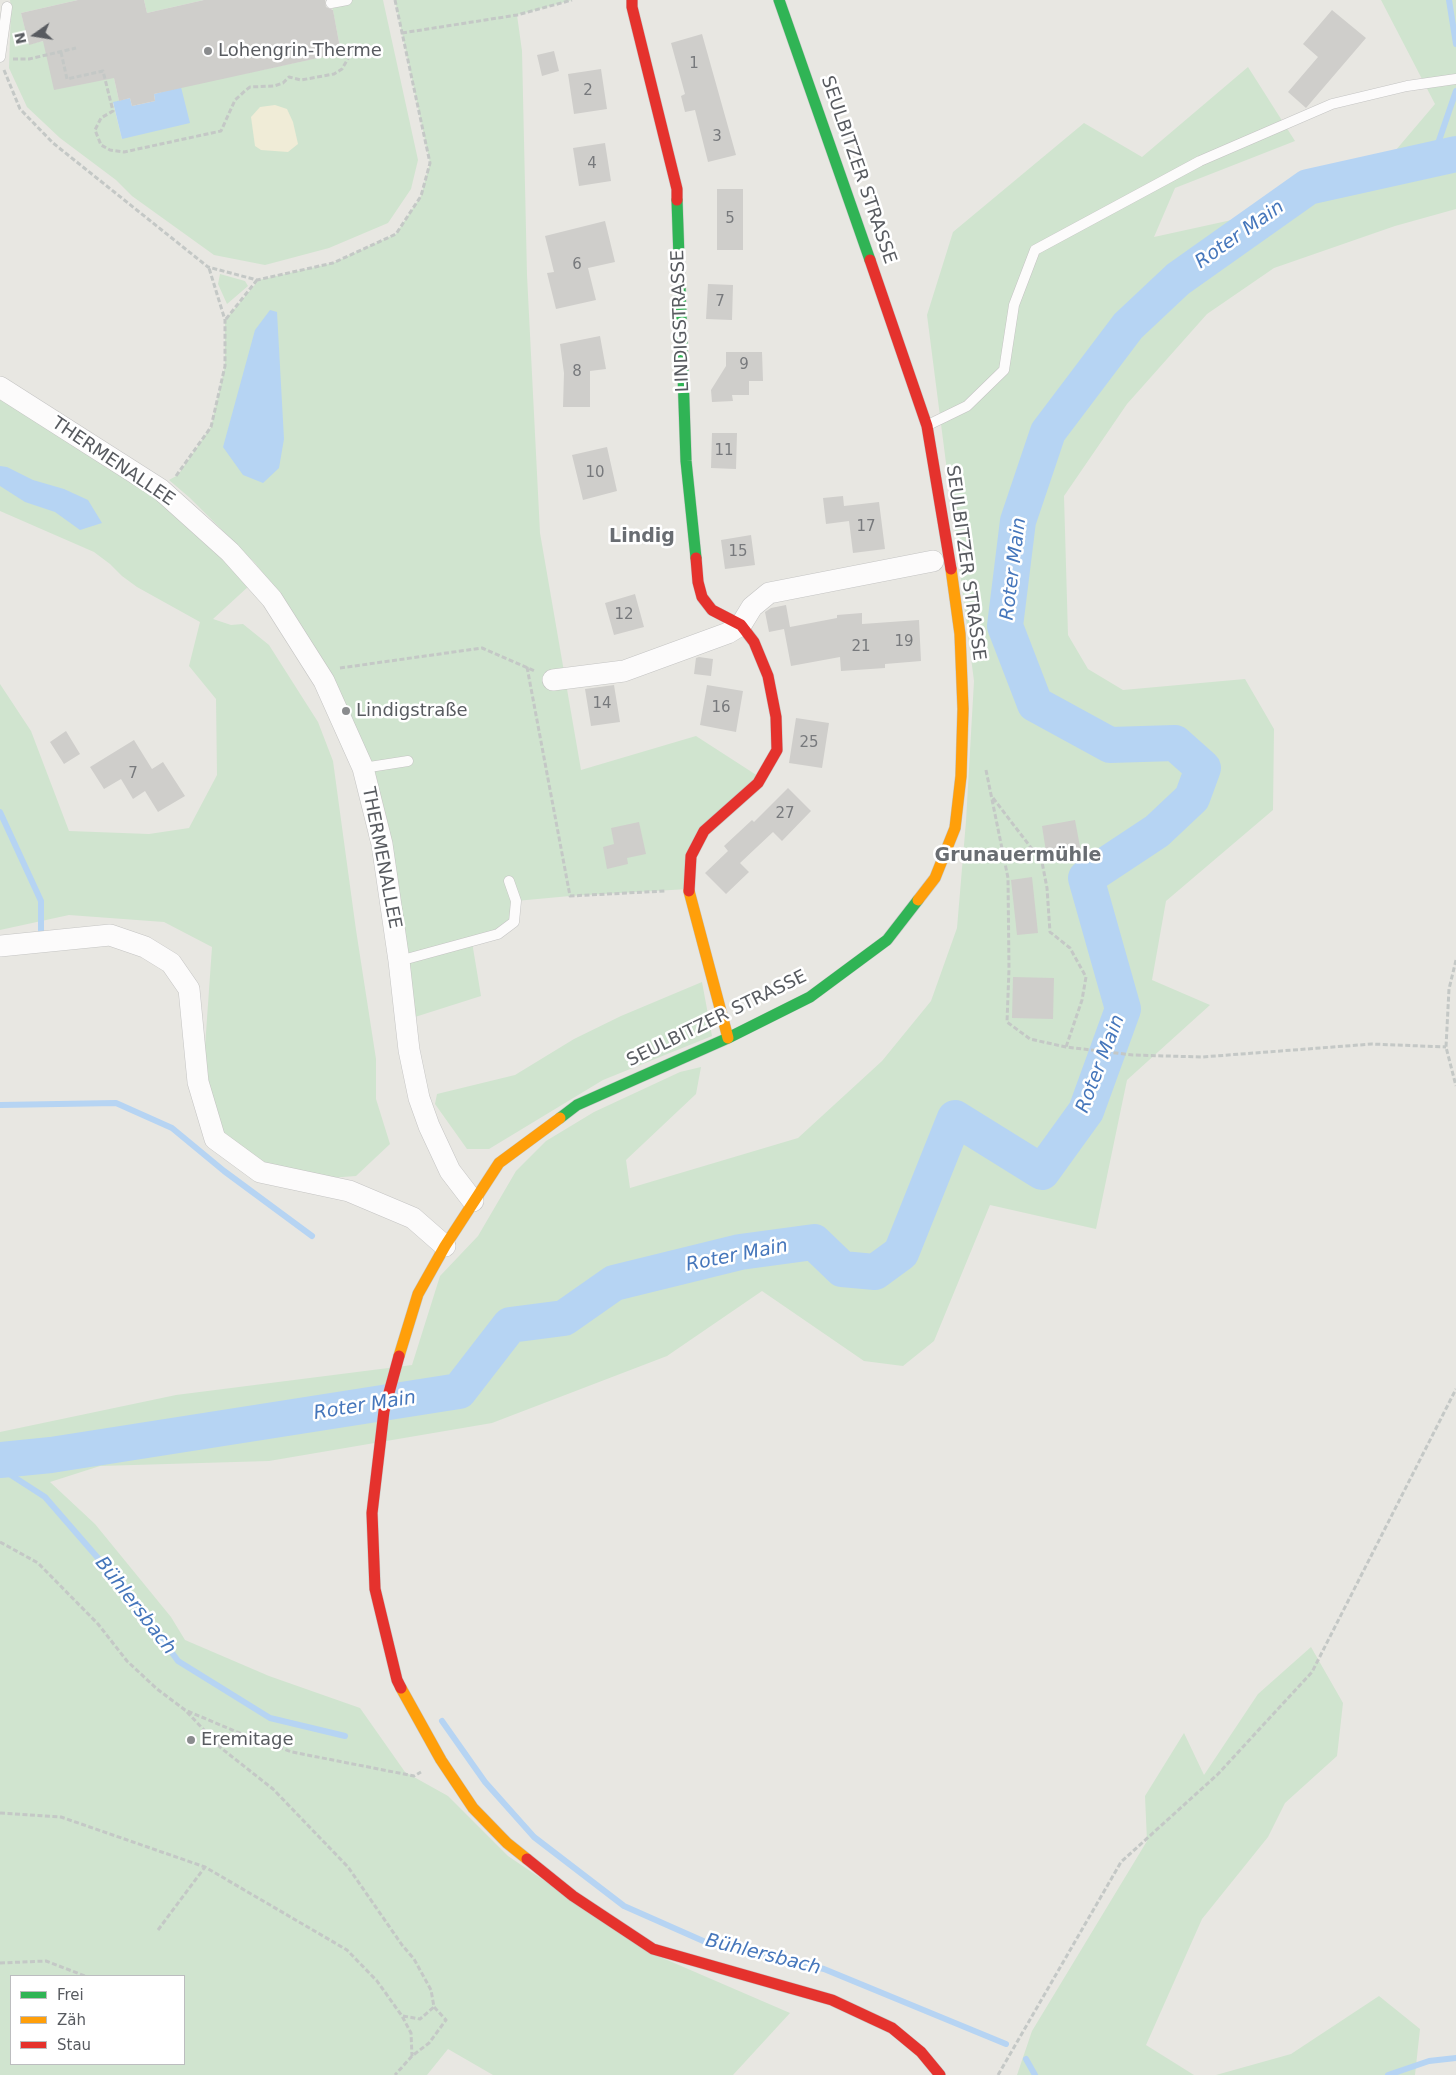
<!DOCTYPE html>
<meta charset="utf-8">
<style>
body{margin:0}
#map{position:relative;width:1456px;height:2075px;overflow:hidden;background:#e8e7e2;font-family:"DejaVu Sans",sans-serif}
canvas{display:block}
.legend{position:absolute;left:10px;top:1975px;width:175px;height:90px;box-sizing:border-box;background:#fff;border:1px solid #bcbdbf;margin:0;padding:6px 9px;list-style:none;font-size:15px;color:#585b60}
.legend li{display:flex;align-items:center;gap:10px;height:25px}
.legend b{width:25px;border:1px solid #bcbdbf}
.north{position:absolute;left:10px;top:10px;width:50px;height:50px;-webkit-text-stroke:4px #fff;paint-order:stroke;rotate:257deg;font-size:14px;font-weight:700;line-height:20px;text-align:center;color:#585b60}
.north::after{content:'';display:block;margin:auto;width:18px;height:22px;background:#585b60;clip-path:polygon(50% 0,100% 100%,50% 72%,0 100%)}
</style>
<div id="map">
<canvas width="1456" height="2075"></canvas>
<ul class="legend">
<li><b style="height:6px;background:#30b455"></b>Frei</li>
<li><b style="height:6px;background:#ff9f0a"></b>Zäh</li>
<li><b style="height:6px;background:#e5322d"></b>Stau</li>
</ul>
<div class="north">N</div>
</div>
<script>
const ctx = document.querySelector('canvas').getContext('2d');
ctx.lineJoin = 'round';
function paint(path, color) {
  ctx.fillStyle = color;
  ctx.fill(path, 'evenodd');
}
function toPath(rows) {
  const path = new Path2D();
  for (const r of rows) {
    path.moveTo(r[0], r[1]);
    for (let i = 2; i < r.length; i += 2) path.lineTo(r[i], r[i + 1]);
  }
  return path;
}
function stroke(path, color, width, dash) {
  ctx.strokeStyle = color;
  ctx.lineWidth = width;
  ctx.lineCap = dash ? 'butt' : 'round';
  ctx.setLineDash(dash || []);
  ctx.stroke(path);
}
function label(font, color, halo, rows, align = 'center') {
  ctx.font = font + ' "DejaVu Sans",sans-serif';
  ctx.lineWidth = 5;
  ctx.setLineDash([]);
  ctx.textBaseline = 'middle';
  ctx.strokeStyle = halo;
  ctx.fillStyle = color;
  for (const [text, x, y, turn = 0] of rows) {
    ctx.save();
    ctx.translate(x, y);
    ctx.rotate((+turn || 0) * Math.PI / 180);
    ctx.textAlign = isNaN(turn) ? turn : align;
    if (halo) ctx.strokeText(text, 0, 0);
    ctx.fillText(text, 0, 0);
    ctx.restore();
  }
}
paint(toPath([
 [10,0,78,0,21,13,29,44,73,35,109,55,119,101,113,103,122,139,181,87,341,53,331,0,383,0,418,160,411,189,388,223,329,248,265,265,214,255,132,196,116,180,60,138,27,107,9,68,11,7],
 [144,0,204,0,147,13],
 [395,0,572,0,517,15,522,51,527,275,540,533,581,770,696,736,761,778,704,831,688,889,570,896,516,901,514,922,472,942,481,996,415,1017,387,835,288,605,255,563,190,498,169,480,178,475,211,427,225,366,225,320,259,280,333,263,396,234,421,196,430,163],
 [1381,0,1456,0,1456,209,1395,226,1274,268,1207,314,1127,404,1064,496,1068,635,1088,669,1123,690,1245,679,1274,729,1273,810,1166,901,1152,980,1210,1005,1127,1080,1096,1229,990,1205,934,1341,903,1366,864,1361,762,1291,667,1356,492,1423,269,1461,100,1466,50,1482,95,1524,171,1617,185,1640,269,1676,360,1708,405,1772,448,1796,508,1856,651,1953,790,2013,733,2075,493,2075,448,2049,427,2075,0,2075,0,1432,176,1395,412,1365,440,1276,478,1236,516,1171,546,1141,594,1112,680,1072,701,1067,696,1094,626,1160,630,1188,798,1138,882,1061,931,1001,957,928,966,821,974,681,927,315,953,232,1084,123,1142,157,1248,67,1295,141,1175,188,1154,237,1291,207,1390,157,1435,104],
 [11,1976,184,1976,184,2064,11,2064],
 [220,274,245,281,248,286,227,304,218,284],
 [0,398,145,486,250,585,213,619,231,625,243,624,269,645,318,722,333,761,356,930,376,1059,376,1099,390,1144,356,1176,301,1180,263,1165,218,1135,202,1090,212,947,164,922,69,915,0,930,0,684,31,731,69,831,149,834,189,828,217,775,216,699,189,666,200,622,137,587,122,576,110,564,94,552,0,511],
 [702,982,712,1036,603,1080,489,1149,467,1149,435,1104,437,1094,515,1075,574,1039,621,1016],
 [1311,1647,1343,1703,1337,1756,1285,1803,1268,1837,1202,1919,1146,2045,1194,2075,1017,2075,1032,2031,1147,1841,1145,1796,1184,1733,1204,1775,1258,1694],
 [1379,1996,1420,2029,1415,2075,1216,2075,1291,2054]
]), '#d0e4cf');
paint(toPath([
 [275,105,287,109,293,122,298,144,288,152,261,150,255,146,251,117,260,107]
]), '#f0ecd7');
paint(toPath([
 [181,87,190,123,122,139,113,102,130,98,132,106,155,101,154,94],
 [270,310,277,312,284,439,279,468,263,483,243,475,223,447,255,330],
 [0,466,7,467,33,480,64,489,88,500,102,523,80,530,55,512,25,502,0,486]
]), '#b6d4f3');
stroke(toPath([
 [1449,0,1456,44],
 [1433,158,1456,91],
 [0,812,41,901,41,939],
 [0,1105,116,1103,172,1128,224,1171,312,1236],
 [0,1468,45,1497,130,1595,178,1661,270,1718,345,1736],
 [442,1721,485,1782,534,1837,624,1906,710,1944,824,1969,1006,2044],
 [1026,2059,1035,2075],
 [1388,2075,1429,2061,1456,2058]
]), '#b6d4f3', 6);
stroke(toPath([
 [0,1460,51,1455,459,1391,510,1325,564,1318,614,1283,740,1252,814,1242,842,1269,875,1272,901,1253,955,1118,1042,1172,1086,1111,1123,1009,1086,878,1157,831,1192,798,1203,768,1175,743,1110,745,1035,704,1005,626,1018,521,1048,432,1128,326,1178,279,1308,187,1456,154]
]), '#b6d4f3', 36);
paint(toPath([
 [78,0,144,0,147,13,204,0,325,0,326,7,333,10,341,53,154,94,155,101,132,106,130,98,119,101,114,78,54,90,43,41,29,45,21,13],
 [1332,10,1366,38,1306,108,1288,92,1318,57,1303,44],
 [702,34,736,155,708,162,695,110,685,112,681,96,685,94,671,43],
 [554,51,559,71,542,76,537,55],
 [601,69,607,109,574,114,568,74],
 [605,143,611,181,579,186,573,148],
 [717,189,743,189,743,250,717,250],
 [605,221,615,262,588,268,596,300,556,309,547,273,554,272,545,236],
 [708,284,733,285,732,320,706,319],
 [600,336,606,369,590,371,590,407,563,407,564,373,560,344],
 [726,352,762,352,763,381,749,381,749,395,732,395,733,401,712,402,711,390,726,366],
 [712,433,737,433,736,469,711,468],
 [607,447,617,491,583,500,572,455],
 [843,496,844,506,879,502,885,549,853,553,849,521,826,524,823,498],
 [751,535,755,565,725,569,721,540],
 [635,594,644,627,614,635,605,603],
 [786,605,790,627,837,618,837,615,862,613,862,624,919,620,921,661,885,664,885,668,841,671,840,657,791,666,784,629,769,632,765,612,771,608],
 [699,657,713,659,711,676,694,674,696,658],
 [614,685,620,722,591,726,585,689],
 [707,685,743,691,736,732,700,725],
 [796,718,829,723,822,768,789,763],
 [66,731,80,754,64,764,50,742],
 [134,740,152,769,163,762,185,796,158,812,145,791,133,799,121,779,104,789,90,767],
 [788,788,811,811,782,841,773,832,740,863,749,872,726,894,705,873,728,851,724,846,752,820,754,822],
 [1075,820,1081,852,1047,858,1042,826],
 [639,822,646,854,627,858,628,864,607,869,603,847,614,844,611,828],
 [1032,877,1038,933,1017,935,1011,880],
 [1013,977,1054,978,1053,1019,1012,1018]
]), '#cfcecb');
const lane = toPath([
 [331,3,347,0],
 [0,57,7,7],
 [928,425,967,406,1004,370,1014,305,1035,250,1200,161,1332,104,1407,86,1456,79],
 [363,768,408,761],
 [399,961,498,934,514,922,516,901,509,881]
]);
const street = toPath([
 [0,387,160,489,230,552,272,599,324,681,363,768,382,844,399,961,409,1050,419,1098,429,1126,450,1171,473,1201],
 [553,680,624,671,728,633,741,625,752,607,769,593,933,561],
 [0,946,110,935,145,947,171,963,189,989,198,1082,215,1139,260,1172,349,1191,413,1218,445,1246]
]);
const fast = toPath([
 [779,0,870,260],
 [677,200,686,461,696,558],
 [560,1118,577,1105,728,1038,810,997,887,940,918,900]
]);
const slow = toPath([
 [689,891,728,1038],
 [918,900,935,878,955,828,961,776,963,709,960,634,951,569],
 [399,1356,418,1294,445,1246,499,1163,560,1118],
 [401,1688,441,1760,473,1808,507,1843,527,1859]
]);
const jam = toPath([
 [632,0,632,7,677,189,677,200],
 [870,260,927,426,951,569],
 [689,891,691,856,704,831,758,783,777,750,776,717,768,676,754,642,741,625,712,610,702,597,698,582,696,558],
 [399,1356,384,1411,372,1513,375,1589,397,1680,401,1688],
 [527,1859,573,1896,653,1949,832,2000,892,2028,921,2052,940,2075]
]);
stroke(lane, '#c4c4c3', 11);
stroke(street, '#c4c4c3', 22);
stroke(fast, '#c5c5c4', 12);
stroke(slow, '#c5c5c4', 12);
stroke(jam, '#c5c5c4', 12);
stroke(toPath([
 [402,33,517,15,572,0],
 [61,52,67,79,103,71,113,111,101,118,95,130,101,145,110,150,124,152,221,131,235,100,246,90,250,87,274,86,283,83,289,77,301,80,334,74,342,69,353,50],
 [13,59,29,59,76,48],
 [4,70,20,109,53,143,208,267,257,280,333,263,396,234,421,196,430,163,395,0],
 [226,319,257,280],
 [176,476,211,427,225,366,225,320,209,268],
 [527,667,570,896,665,891],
 [340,668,482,648,535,671],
 [986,770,1008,878,1009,969,1007,1022,1030,1039,1066,1047,1133,1055,1202,1057,1372,1044,1446,1047],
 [993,798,1042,862,1047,888,1050,932,1070,948,1086,977,1082,1000,1066,1047],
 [1456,960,1449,989,1446,1047,1456,1086],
 [0,1542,38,1563,98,1624,127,1661,157,1689,185,1710,237,1732,292,1752,414,1776,421,1772],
 [187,1712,221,1748,273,1789,348,1867,402,1945,414,1959,431,1990,434,2007,446,2020,429,2043,412,2056,395,2075],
 [0,1813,61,1817,205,1867,347,1950,377,1981,402,2016,411,2033,412,2056],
 [158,1930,205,1867],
 [0,1963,46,1961,85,1976],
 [403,2016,420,2019,434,2007],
 [998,2075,1121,1862,1218,1774,1312,1672,1456,1389]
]), '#c4c8c6', 3, [5, 2.5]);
stroke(lane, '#fcfbfb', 10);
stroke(street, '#fcfbfb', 21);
stroke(fast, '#30b455', 11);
stroke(slow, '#ff9f0a', 11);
stroke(jam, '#e5322d', 11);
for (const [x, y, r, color] of [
 [208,51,5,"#8a8c8e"],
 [346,711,5,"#8a8c8e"],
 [191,1740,5,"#8a8c8e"]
]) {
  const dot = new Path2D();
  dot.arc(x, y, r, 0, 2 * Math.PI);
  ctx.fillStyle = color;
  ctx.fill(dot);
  stroke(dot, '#fff', 2);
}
label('15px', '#77797c', null, [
 ["1",694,64],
 ["2",588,91],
 ["3",717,137],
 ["4",592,164],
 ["5",730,219],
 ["6",577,265],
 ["7",720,302],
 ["9",744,365],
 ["8",577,372],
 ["11",724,451],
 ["10",595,473],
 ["17",866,527],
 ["15",738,552],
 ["12",624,615],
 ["19",904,642],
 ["21",861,647],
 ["14",602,704],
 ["16",721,708],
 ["25",809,743],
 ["7",133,774],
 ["27",785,814]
]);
label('18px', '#585b60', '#fff', [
 ["Lohengrin-Therme",218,51],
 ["Lindigstraße",356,711],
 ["Eremitage",201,1740]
], 'left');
label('18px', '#585b60', '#fff', [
 ["SEULBITZER STRASSE",858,170,71],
 ["LINDIGSTRASSE",681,321,-92],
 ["THERMENALLEE",113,462,34],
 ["SEULBITZER STRASSE",965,563,82],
 ["THERMENALLEE",381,858,79],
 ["SEULBITZER STRASSE",717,1019,-26]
]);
label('italic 19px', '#4576bb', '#fff', [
 ["Roter Main",1240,235,-35],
 ["Roter Main",1014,569,-83],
 ["Roter Main",1101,1064,-69],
 ["Roter Main",737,1256,-11],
 ["Roter Main",365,1406,-9],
 ["Bühlersbach",135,1606,52],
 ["Bühlersbach",763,1955,14]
]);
label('bold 19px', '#696d72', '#fff', [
 ["Lindig",642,537],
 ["Grunauermühle",1018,856]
]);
</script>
